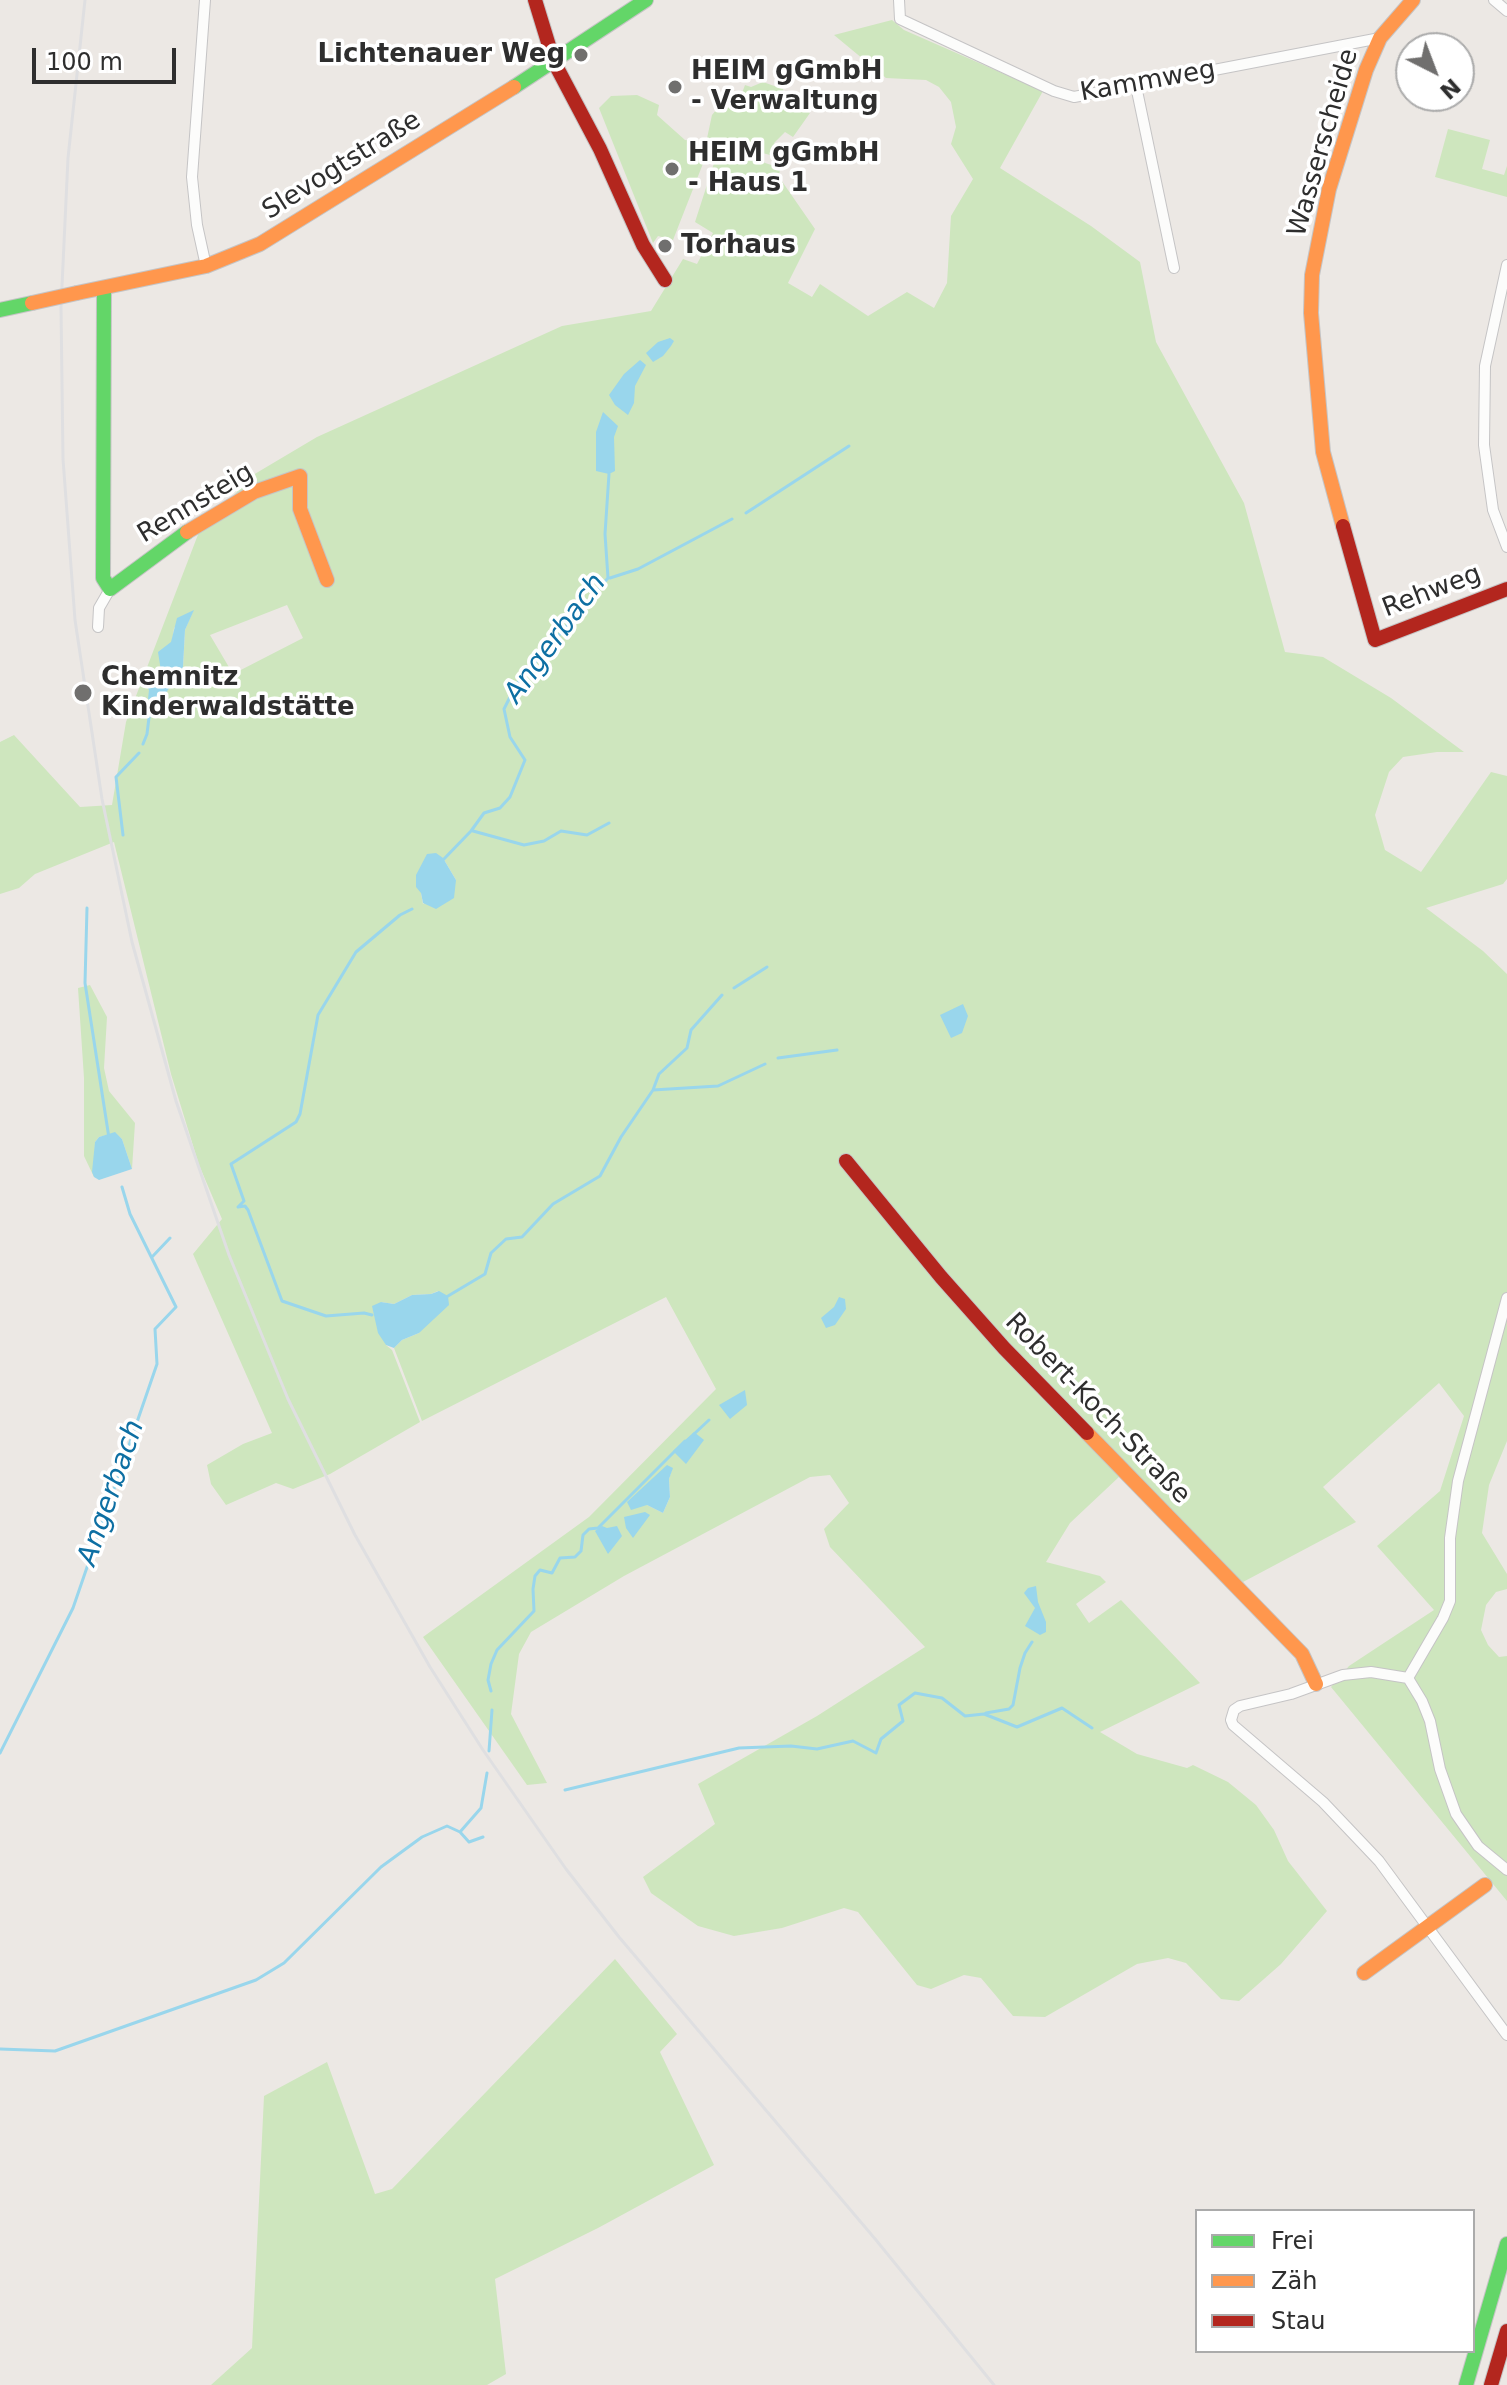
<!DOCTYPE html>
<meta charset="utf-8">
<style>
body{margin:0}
#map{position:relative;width:1507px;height:2385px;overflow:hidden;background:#ece8e4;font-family:"DejaVu Sans",sans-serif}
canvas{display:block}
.legend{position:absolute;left:1195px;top:2209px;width:280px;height:144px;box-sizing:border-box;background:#fff;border:2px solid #ababab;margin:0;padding:10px 14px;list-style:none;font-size:24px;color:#2e2e2e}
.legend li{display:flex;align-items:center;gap:16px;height:40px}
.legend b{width:40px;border:2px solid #ababab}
.north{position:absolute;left:1395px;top:32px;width:80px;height:80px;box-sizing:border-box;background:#fff;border:2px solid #ababab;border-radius:50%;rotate:138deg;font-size:22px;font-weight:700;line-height:32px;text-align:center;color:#2e2e2e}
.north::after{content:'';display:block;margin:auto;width:28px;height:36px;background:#706f6e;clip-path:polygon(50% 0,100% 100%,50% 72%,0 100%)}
.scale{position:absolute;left:32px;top:48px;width:144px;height:36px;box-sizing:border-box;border:4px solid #2e2e2e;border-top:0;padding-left:10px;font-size:24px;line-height:28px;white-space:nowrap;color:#2e2e2e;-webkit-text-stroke:6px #fff;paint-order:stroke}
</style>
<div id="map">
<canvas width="1507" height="2385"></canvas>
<ul class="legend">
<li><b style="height:10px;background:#63d668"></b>Frei</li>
<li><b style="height:10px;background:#ff974d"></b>Zäh</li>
<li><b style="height:10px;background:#b3261e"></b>Stau</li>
</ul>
<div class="north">N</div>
<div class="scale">100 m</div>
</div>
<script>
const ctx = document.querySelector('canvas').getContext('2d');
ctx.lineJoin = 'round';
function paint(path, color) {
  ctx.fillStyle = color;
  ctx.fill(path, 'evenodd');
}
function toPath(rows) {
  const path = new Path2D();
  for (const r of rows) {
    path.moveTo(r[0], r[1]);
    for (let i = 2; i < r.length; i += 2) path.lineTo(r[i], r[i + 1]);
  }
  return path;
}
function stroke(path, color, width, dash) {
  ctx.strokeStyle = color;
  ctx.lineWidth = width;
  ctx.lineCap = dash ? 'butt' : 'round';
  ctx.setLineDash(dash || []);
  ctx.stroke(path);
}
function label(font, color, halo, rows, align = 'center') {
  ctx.font = font + ' "DejaVu Sans",sans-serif';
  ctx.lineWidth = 7;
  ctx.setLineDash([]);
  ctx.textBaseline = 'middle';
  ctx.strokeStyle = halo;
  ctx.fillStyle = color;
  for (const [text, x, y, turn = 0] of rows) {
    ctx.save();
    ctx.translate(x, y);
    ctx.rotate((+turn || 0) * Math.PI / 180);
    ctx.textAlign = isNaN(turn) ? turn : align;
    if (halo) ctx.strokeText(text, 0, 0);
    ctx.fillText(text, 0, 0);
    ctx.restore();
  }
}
paint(toPath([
 [892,20,904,30,1043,91,1000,168,1091,226,1140,262,1156,342,1244,503,1285,652,1323,657,1391,698,1464,752,1437,752,1403,757,1389,772,1375,815,1385,850,1421,872,1491,772,1507,776,1507,879,1503,884,1426,908,1483,951,1507,974,1507,1441,1489,1485,1482,1533,1507,1574,1507,1589,1496,1592,1486,1605,1481,1630,1488,1645,1499,1657,1507,1656,1507,1901,1331,1687,1349,1666,1434,1610,1377,1546,1440,1491,1464,1416,1439,1383,1323,1487,1356,1522,1243,1582,1120,1476,1070,1523,1046,1562,1100,1576,1106,1582,1076,1604,1089,1623,1121,1600,1200,1683,1100,1732,1137,1754,1187,1768,1193,1765,1228,1782,1256,1805,1274,1830,1288,1861,1327,1911,1281,1964,1239,2001,1221,1999,1186,1963,1168,1958,1137,1964,1045,2017,1013,2016,981,1978,964,1975,931,1989,917,1985,858,1912,844,1908,782,1928,734,1936,698,1926,651,1893,643,1877,715,1824,698,1784,817,1716,925,1647,830,1547,824,1529,849,1503,830,1475,810,1477,624,1576,531,1632,519,1654,511,1714,547,1783,527,1785,423,1637,589,1517,716,1389,666,1297,422,1421,394,1348,402,1340,419,1333,438,1291,431,1294,412,1295,394,1304,381,1302,386,1345,392,1350,420,1422,330,1474,293,1489,276,1483,226,1505,211,1484,207,1465,243,1444,272,1433,193,1254,222,1219,199,1165,171,1074,114,842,35,874,19,888,0,894,0,742,14,735,80,807,112,805,126,722,199,532,253,475,317,437,562,326,651,311,683,259,697,264,713,233,695,222,715,160,719,155,727,152,736,153,780,168,779,177,815,229,788,283,812,297,820,284,868,316,907,292,934,308,947,283,951,216,973,179,951,144,956,127,951,102,939,87,926,80,886,78,834,35],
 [287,605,303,638,233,674,210,635],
 [193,611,185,630,183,667,149,699,150,690,161,671,172,642,174,628],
 [443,858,456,880,423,904,421,893],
 [672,1469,669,1479,670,1497,663,1513,647,1505],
 [763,82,783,89,786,99,810,113,793,137,785,132,774,143,782,153,770,155,736,146,713,147,706,143,712,115,722,103,732,110,739,101,745,85,751,87],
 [637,95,659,105,657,115,685,140,697,142,704,161,673,240,658,236,653,243,599,108,611,96],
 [1448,129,1490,140,1482,169,1504,175,1507,166,1507,197,1435,177],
 [90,985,107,1017,104,1068,109,1091,135,1123,132,1169,122,1139,115,1133,99,1137,95,1142,94,1177,84,1156,84,1078,78,988],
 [615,1959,677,2034,660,2052,714,2165,598,2228,495,2279,506,2374,487,2385,211,2385,252,2348,264,2096,327,2062,375,2194,392,2189]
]), '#cee6be');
paint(toPath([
 [670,338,674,341,671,346,663,356,653,362,646,353,658,342],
 [640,360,646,365,635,386,634,403,628,415,615,405,609,395,624,374],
 [603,412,618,426,614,437,615,471,609,474,596,471,596,432],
 [194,610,185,630,183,667,158,705,148,699,149,690,145,683,161,671,158,652,171,642,177,618],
 [436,853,443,858,456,880,454,898,436,909,423,903,421,893,416,887,416,875,427,854],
 [963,1004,968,1016,962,1033,951,1038,940,1015],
 [115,1132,122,1139,132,1169,99,1180,94,1177,92,1172,95,1142,99,1137],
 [439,1291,448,1296,449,1305,419,1333,402,1340,394,1348,386,1345,378,1333,372,1306,381,1302,394,1304,412,1295,431,1294],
 [839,1297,845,1299,846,1309,835,1325,826,1328,821,1318,834,1307],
 [745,1390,747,1405,730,1419,719,1405],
 [694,1432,704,1440,686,1464,673,1451],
 [667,1465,673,1468,669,1479,670,1497,663,1513,647,1505,631,1510,627,1502],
 [645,1512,650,1515,633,1538,626,1528,624,1517],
 [602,1526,607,1528,617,1526,622,1536,608,1554,595,1531],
 [1036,1586,1038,1602,1046,1622,1046,1632,1040,1635,1025,1626,1035,1608,1024,1593,1028,1588]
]), '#99d6ec');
stroke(toPath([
 [746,513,849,446],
 [610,578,638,569,732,519],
 [143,744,147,734,151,701],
 [473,831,524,845,544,841,561,831,587,835,609,823],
 [123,835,116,777,139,753],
 [442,861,471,831,484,813,500,808,510,797,525,760,510,737,504,709,516,685,608,578,605,534,609,474],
 [87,908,85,983,109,1138],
 [734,988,767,967],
 [778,1058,837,1050],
 [653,1090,659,1074,687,1048,691,1030,722,995],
 [152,1257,170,1238],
 [448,1296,485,1274,491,1253,506,1239,522,1237,553,1204,600,1176,621,1137,653,1090,718,1086,765,1064],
 [372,1315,364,1313,326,1316,282,1301,248,1210,245,1206,238,1207,244,1201,231,1164,296,1122,300,1114,318,1015,356,952,400,915,412,909],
 [694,1434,709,1420],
 [491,1691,488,1680,491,1664,497,1650,534,1611,533,1589,535,1576,540,1570,552,1573,560,1558,575,1557,581,1551,583,1535,589,1529,598,1528,685,1441],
 [986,1713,1009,1709,1013,1705,1020,1668,1025,1653,1032,1642],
 [489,1751,492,1710],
 [0,1753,73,1608,157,1364,155,1329,176,1307,130,1214,122,1187],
 [565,1790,739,1748,791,1746,817,1749,853,1741,876,1753,881,1739,903,1721,899,1705,915,1693,942,1698,965,1716,984,1714,1017,1727,1062,1708,1092,1728],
 [460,1832,481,1808,487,1773],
 [0,2049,55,2051,256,1980,284,1963,381,1867,422,1837,447,1826,460,1832,469,1842,483,1837]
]), '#99d6ec', 3);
const street = toPath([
 [205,0,192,177,197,225,206,266],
 [899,0,900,19,1054,91,1074,97,1380,38],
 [1494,0,1507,11],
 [1136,86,1174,268],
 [1507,265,1485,366,1484,445,1493,510,1507,547],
 [98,627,99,608,110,589],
 [1507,1298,1458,1481,1450,1538,1450,1601,1443,1618,1408,1678,1422,1701,1430,1721,1440,1769,1456,1814,1478,1846,1507,1870],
 [1408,1678,1371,1672,1343,1675,1291,1694,1240,1706,1234,1710,1231,1720,1233,1725,1323,1802,1379,1861,1507,2035]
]);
const fast = toPath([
 [514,87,646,0],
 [104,288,103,578,110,589,187,532],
 [0,310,32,303],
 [1466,2385,1507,2244]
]);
const slow = toPath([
 [77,293,206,266,260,244,514,87],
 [1343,526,1323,452,1311,313,1312,275,1329,189,1366,70,1380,38,1413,0],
 [187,532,254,492,300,476,300,509,327,580],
 [1087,1433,1302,1654,1316,1684],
 [1364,1973,1485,1885]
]);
const jam = toPath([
 [535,0,554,62,600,149,643,245,665,280],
 [1343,526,1375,640,1507,589],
 [846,1161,941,1277,1004,1348,1087,1433],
 [1491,2385,1507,2331]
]);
stroke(street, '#c5c4c5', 12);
stroke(fast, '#c5c4c5', 16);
stroke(slow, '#c5c4c5', 16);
stroke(jam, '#c5c4c5', 16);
stroke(street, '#fcfcfb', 10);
stroke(fast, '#63d668', 14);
stroke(slow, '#ff974d', 14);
stroke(jam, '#b3261e', 14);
stroke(toPath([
 [85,0,68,158,61,307,63,459,75,620,102,799,132,942,176,1101,229,1255,288,1399,355,1535,430,1667,483,1750,566,1869,619,1937,876,2240,994,2385]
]), '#dfdfe1', 3);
const slowBridge = toPath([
 [32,303,77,293]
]);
stroke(slowBridge, '#c5c4c5', 16, []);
stroke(slowBridge, '#ff974d', 14);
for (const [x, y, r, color] of [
 [581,55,8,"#706f6e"],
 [675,87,8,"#706f6e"],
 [672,169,8,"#706f6e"],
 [665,246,8,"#706f6e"],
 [83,693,10,"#706f6e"]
]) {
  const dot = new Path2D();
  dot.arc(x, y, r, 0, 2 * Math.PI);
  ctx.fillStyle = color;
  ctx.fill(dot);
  stroke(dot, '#fff', 3);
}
label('bold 26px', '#2e2e2e', '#fff', [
 ["Lichtenauer Weg",565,55,"right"],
 ["HEIM gGmbH",691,72],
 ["- Verwaltung",691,102],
 ["HEIM gGmbH",688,154],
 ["- Haus 1",688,184],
 ["Torhaus",681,246],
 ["Chemnitz",101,678],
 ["Kinderwaldstätte",101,708]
], 'left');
label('26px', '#2e2e2e', '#fff', [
 ["Kammweg",1148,82,-10],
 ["Wasserscheide",1324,143,-74],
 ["Slevogtstraße",342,166,-32],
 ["Rennsteig",196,504,-31],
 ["Rehweg",1432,592,-21],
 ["Robert-Koch-Straße",1097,1409,46]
]);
label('italic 28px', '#0d6fa3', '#fff', [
 ["Angerbach",556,639,-54],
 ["Angerbach",112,1493,-71]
]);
</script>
